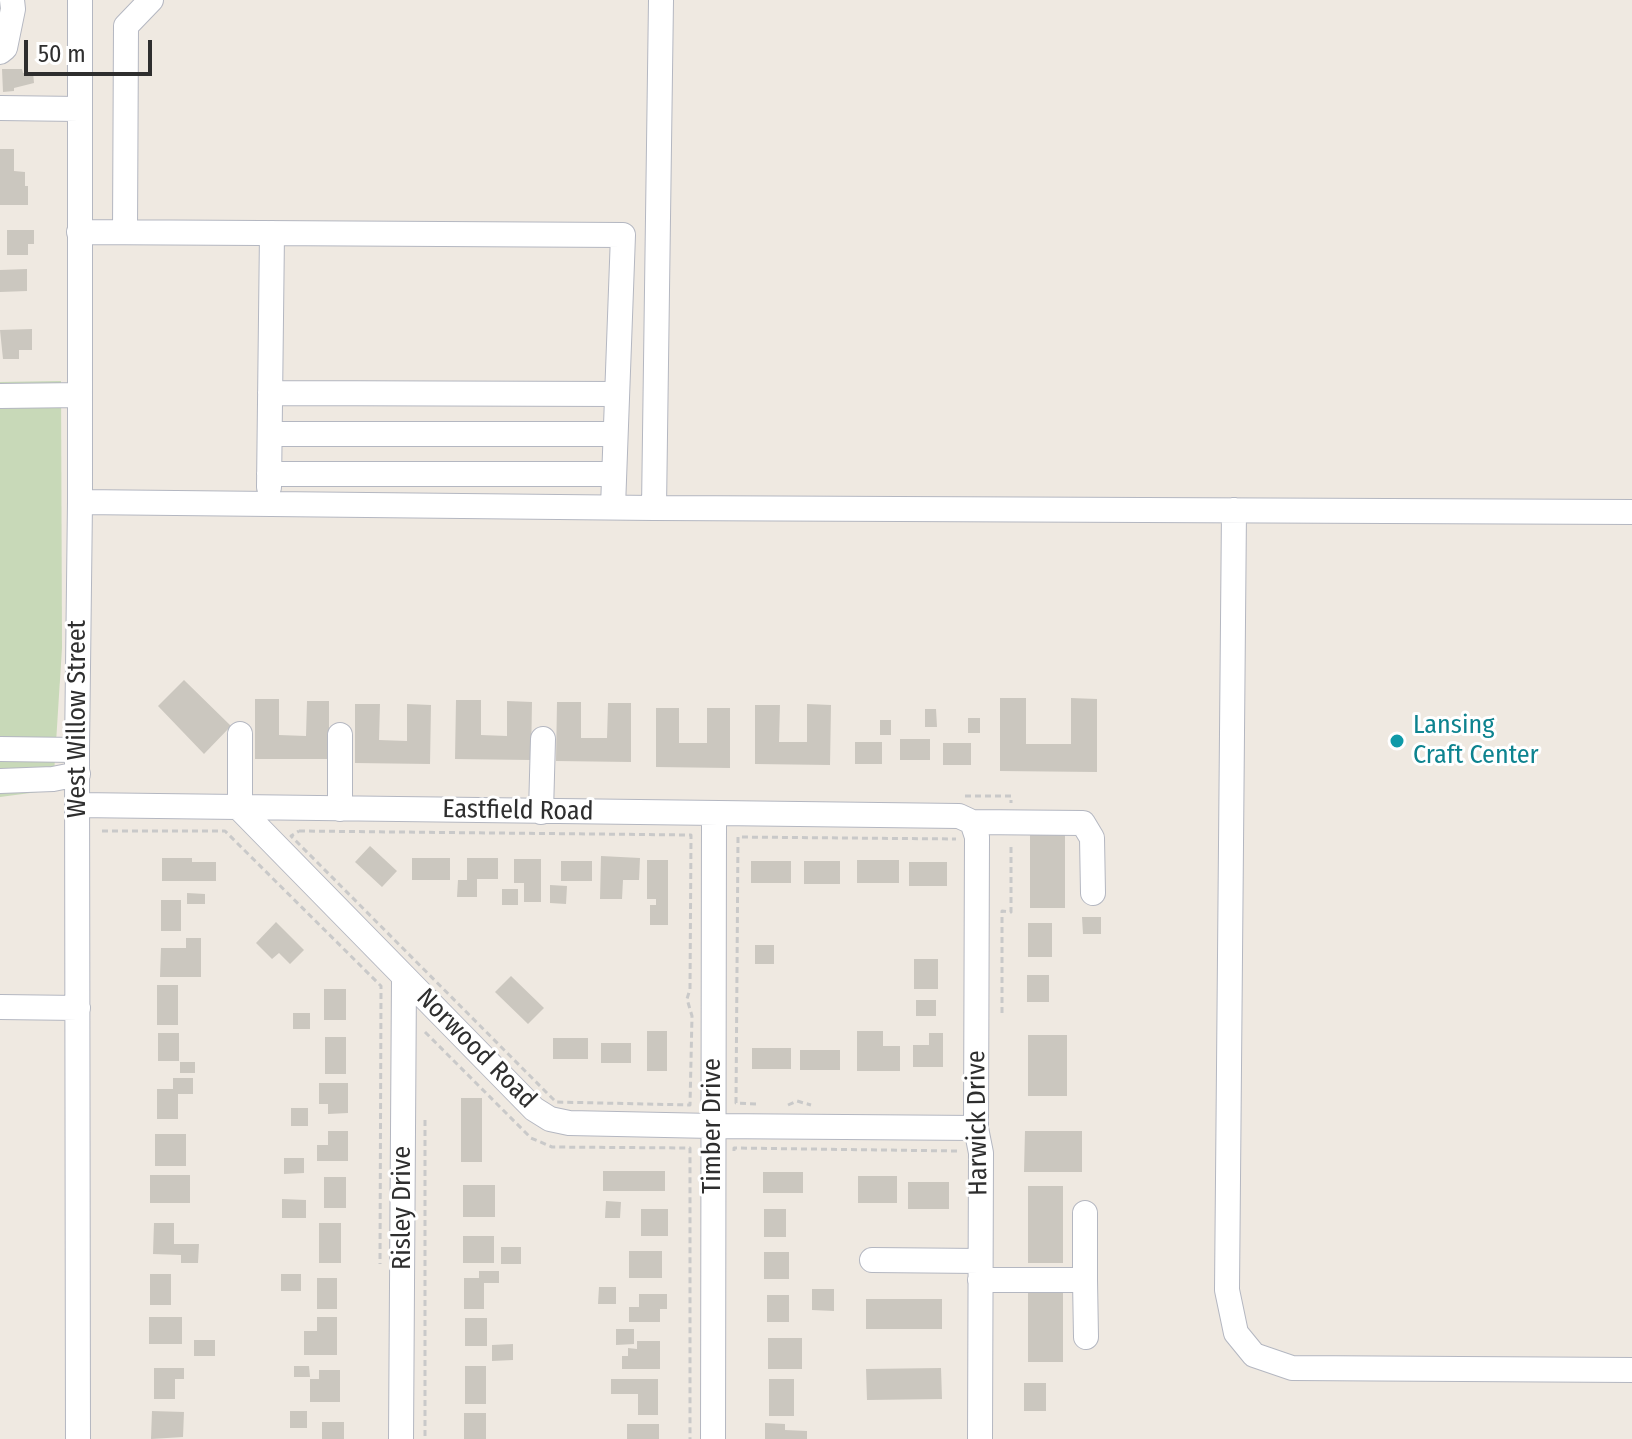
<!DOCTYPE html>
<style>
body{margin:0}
#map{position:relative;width:1632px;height:1439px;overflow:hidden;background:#efe9e1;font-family:"Fira Sans Condensed",sans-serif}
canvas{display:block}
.scale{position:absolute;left:24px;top:40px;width:128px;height:36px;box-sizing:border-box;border:4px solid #2e2e2e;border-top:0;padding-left:10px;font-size:24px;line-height:28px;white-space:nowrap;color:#2e2e2e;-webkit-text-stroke:6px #fff;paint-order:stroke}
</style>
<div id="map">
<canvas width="1632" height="1439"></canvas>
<div class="scale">50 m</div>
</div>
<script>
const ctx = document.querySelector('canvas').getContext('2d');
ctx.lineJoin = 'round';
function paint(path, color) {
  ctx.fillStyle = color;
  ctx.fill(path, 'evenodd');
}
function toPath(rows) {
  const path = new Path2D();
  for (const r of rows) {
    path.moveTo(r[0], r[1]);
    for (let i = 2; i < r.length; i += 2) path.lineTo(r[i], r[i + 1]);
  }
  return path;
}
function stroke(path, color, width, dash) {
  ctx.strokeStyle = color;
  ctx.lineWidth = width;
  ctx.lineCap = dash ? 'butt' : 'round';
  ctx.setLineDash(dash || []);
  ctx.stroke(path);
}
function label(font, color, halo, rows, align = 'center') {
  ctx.font = font + ' "Fira Sans Condensed",sans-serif';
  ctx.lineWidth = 6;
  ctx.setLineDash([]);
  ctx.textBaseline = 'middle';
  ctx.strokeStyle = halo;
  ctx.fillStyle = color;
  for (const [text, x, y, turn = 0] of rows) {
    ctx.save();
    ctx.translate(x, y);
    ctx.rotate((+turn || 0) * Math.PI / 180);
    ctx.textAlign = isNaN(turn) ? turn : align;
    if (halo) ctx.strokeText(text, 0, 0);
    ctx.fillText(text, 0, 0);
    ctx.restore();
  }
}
paint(toPath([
 [61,381,62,648,53,790,0,797,0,382]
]), '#c8d9b8');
paint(toPath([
 [2,69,22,69,23,73,33,72,34,83,14,88,14,91,3,92],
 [0,149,14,149,14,171,25,172,25,186,28,186,28,205,0,205],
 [7,230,34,230,34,244,28,244,28,255,7,255],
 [27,269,27,291,0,292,0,270],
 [32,329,32,350,19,350,19,359,3,359,0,330],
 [184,680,231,726,204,754,158,706],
 [1000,698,1026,698,1026,744,1071,744,1071,698,1097,699,1097,772,1000,771],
 [255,699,279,699,279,735,306,736,307,701,329,701,329,759,255,759],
 [456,700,481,700,481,735,507,736,507,701,532,702,531,760,455,759],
 [557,702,581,702,581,738,607,738,608,703,631,703,631,762,556,761],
 [355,704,380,704,379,740,407,741,407,704,431,705,430,764,355,763],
 [807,704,831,705,830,765,755,764,755,705,780,705,779,742,807,742],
 [656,708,679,708,679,743,707,743,707,708,730,708,730,768,656,767],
 [925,709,936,709,937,727,925,727],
 [968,718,980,718,980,733,968,733],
 [880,720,891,720,891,735,880,735],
 [900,739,930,739,930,760,900,760],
 [855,742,882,742,882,764,855,764],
 [943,743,971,743,971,765,943,765],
 [1030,830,1065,830,1065,908,1030,908],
 [370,846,397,871,382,887,355,862],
 [601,856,640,858,639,880,623,880,622,899,600,899],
 [162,858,192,858,192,862,216,862,216,881,162,881],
 [412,858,450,858,450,880,412,880],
 [467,858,498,858,498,879,477,879,477,897,457,897,458,880,467,880],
 [514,859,541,859,541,902,524,902,524,883,514,883],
 [647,860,668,860,668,925,650,925,650,905,656,905,656,899,647,899],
 [857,860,899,860,899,883,857,883],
 [561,861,592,861,592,881,561,881],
 [751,861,791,861,791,883,751,883],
 [804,861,840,861,840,884,804,884],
 [909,862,947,862,947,886,909,886],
 [550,885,567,886,566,904,550,903],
 [502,889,518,889,518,905,502,905],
 [187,893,205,894,205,904,187,904],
 [161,900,181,900,181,931,161,931],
 [1082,917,1101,917,1101,934,1083,934],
 [276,922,304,950,290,964,279,953,272,959,256,943],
 [1028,923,1052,923,1052,957,1028,957],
 [186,938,201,938,201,977,160,977,161,948,186,948],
 [755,945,774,945,774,964,755,964],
 [914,959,938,959,938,989,914,989],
 [1027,975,1049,975,1049,1002,1027,1002],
 [511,976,544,1008,528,1024,495,992],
 [157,985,178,985,178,1025,157,1025],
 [324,989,346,989,346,1020,324,1020],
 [916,1000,936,1000,936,1016,916,1016],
 [293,1013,310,1013,310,1029,293,1029],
 [647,1031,667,1031,667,1071,647,1071],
 [857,1031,883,1031,883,1046,900,1046,900,1071,857,1071],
 [158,1033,179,1033,179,1061,158,1061],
 [929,1033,943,1033,943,1067,913,1067,913,1045,929,1045],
 [1028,1035,1067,1035,1067,1096,1028,1096],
 [325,1037,346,1037,346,1074,325,1074],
 [553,1038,588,1038,588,1059,553,1059],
 [601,1043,631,1043,631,1063,601,1063],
 [752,1048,791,1048,791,1069,752,1069],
 [800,1050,840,1050,840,1070,800,1070],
 [180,1062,195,1062,195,1073,180,1073],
 [173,1078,193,1078,193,1094,178,1094,178,1119,157,1119,157,1089,173,1089],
 [319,1083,348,1083,348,1113,328,1114,328,1104,319,1104],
 [461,1098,482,1098,482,1162,461,1162],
 [291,1108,308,1108,308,1126,291,1126],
 [328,1131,348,1131,348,1161,317,1161,317,1145,328,1145],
 [1025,1131,1082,1131,1082,1172,1024,1172],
 [155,1134,186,1134,186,1166,155,1166],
 [284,1158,304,1158,304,1173,284,1174],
 [603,1171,665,1171,665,1191,603,1191],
 [763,1172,803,1172,803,1193,763,1193],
 [150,1175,190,1175,190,1203,150,1203],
 [858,1176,897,1176,897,1203,858,1203],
 [324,1177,346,1177,346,1208,324,1208],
 [908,1182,949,1182,949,1209,908,1209],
 [463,1185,495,1185,495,1217,463,1217],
 [1028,1186,1063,1186,1063,1263,1028,1263],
 [282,1199,306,1200,306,1218,282,1218],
 [606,1201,621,1202,620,1218,605,1218],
 [641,1209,668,1209,668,1236,641,1236],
 [764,1209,786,1209,786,1237,764,1237],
 [154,1223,174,1223,174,1244,199,1244,198,1263,181,1263,181,1255,153,1254],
 [319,1223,341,1223,341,1263,319,1263],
 [463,1236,494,1236,494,1263,463,1263],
 [501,1247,521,1247,521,1264,501,1264],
 [629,1251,662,1251,662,1278,629,1278],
 [764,1252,789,1252,789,1279,764,1279],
 [479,1271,499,1271,499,1283,484,1283,484,1309,464,1309,464,1278,479,1278],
 [150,1274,171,1274,171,1305,150,1305],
 [281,1274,301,1274,301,1291,281,1291],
 [317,1278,337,1278,337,1309,317,1309],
 [1028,1285,1063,1285,1063,1362,1028,1362],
 [599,1287,616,1287,616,1304,598,1304],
 [812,1289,834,1289,834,1311,812,1310],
 [639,1294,667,1294,667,1309,660,1309,660,1322,629,1322,629,1307,639,1307],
 [767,1295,789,1295,789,1322,767,1322],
 [866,1299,942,1299,942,1329,866,1329],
 [149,1317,182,1317,182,1344,149,1344],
 [317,1317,337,1317,337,1355,304,1355,304,1331,317,1331],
 [465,1318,487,1318,487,1346,465,1346],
 [616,1329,634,1329,634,1344,616,1345],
 [768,1338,802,1338,802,1369,768,1369],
 [194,1340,215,1340,215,1356,194,1356],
 [637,1341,660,1341,660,1369,622,1369,622,1356,628,1356,628,1348,637,1349],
 [513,1344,513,1360,492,1361,492,1345],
 [294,1366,309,1366,310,1377,294,1377],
 [465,1366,486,1366,486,1404,465,1404],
 [154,1368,184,1368,184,1379,175,1379,175,1399,154,1399],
 [941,1368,942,1399,867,1400,866,1369],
 [319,1370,340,1370,340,1402,310,1402,310,1379,319,1379],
 [611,1379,658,1379,658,1415,638,1415,638,1394,611,1394],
 [769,1379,794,1379,794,1416,769,1416],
 [1024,1383,1046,1383,1046,1411,1024,1411],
 [152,1411,184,1412,183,1437,151,1439],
 [290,1411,307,1411,307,1428,290,1428],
 [464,1413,486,1413,486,1439,464,1439],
 [322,1422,344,1422,344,1439,322,1439],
 [765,1423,785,1424,785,1430,807,1431,807,1439,765,1439],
 [627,1424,659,1424,659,1439,627,1439]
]), '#cbc7bf');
const minor = toPath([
 [661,0,654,508,1632,512],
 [0,52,5,48,13,9,12,0],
 [0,108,79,109],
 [79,232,623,235,613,507],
 [125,232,126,26,151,0],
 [270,393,617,394],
 [0,396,80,395],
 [270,434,615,434],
 [269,474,614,474],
 [269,487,272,233],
 [80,502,654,508],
 [1234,510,1227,1290,1236,1333,1254,1355,1292,1368,1632,1370],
 [240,734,240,809,534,1109,550,1119,569,1123,713,1126,976,1128],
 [340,735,340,809],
 [0,749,77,750],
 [0,781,53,779,78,774],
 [78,805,959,816,972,822,977,837,976,1128,981,1153,980,1439],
 [541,812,543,739],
 [972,822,1083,823,1092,838,1093,893],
 [0,1007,78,1008],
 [1085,1213,1085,1280],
 [872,1260,980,1261],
 [980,1280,1085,1280,1086,1337],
 [78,1439,77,750,80,502,80,0],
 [401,1439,404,977],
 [713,1439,714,814]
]);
stroke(minor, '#b4b7c1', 26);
stroke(toPath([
 [965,796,1011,796,1011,803],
 [102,831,225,831,381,986,380,1264],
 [299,831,691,835,690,989,687,999,692,1016,690,1105,556,1102,291,836,299,831],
 [1002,1013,1002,911,1011,912,1011,843],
 [425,1032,531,1138,552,1147,690,1148,690,1439],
 [756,1104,736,1103,738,837,956,839],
 [788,1105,797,1101,811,1105],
 [425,1120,425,1439],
 [734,1151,734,1148,957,1151]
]), '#c9c9c9', 3, [6, 4]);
stroke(minor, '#fff', 24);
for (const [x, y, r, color] of [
 [1397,741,8,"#0f9aa8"]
]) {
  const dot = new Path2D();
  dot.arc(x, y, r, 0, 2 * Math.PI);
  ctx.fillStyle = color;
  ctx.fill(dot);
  stroke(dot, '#fff', 3);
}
label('26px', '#2e2e2e', '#fff', [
 ["West Willow Street",78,719,-90],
 ["Eastfield Road",518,811,1],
 ["Norwood Road",476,1049,45],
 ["Harwick Drive",978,1123,-91],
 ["Timber Drive",713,1126,-90],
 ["Risley Drive",403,1208,-90]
]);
label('26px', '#0d838f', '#fff', [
 ["Lansing",1413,726],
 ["Craft Center",1413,756]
], 'left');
</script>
